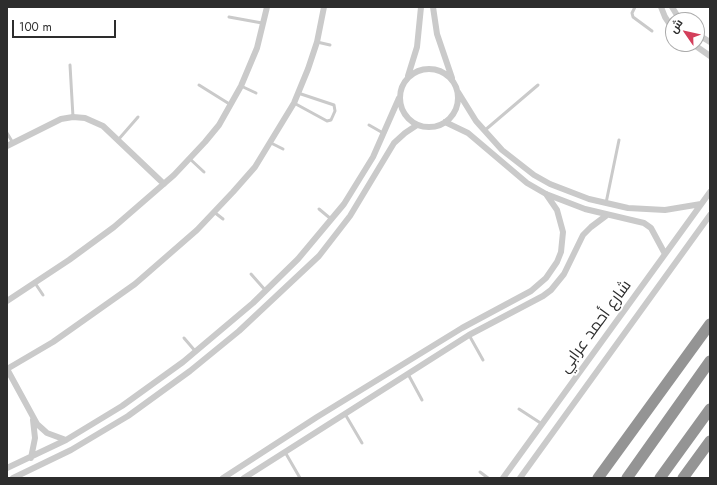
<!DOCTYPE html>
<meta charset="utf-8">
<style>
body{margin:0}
#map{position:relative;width:717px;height:485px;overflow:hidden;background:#fff;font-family:Jost,Cairo,sans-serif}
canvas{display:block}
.frame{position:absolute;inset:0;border:8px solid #2d2d2d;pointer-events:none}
.north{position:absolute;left:665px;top:12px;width:40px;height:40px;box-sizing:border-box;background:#fff;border:1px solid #ababab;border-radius:50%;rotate:304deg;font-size:11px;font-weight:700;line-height:16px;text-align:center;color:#2d2d2d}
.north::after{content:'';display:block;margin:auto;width:14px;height:18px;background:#d33f5b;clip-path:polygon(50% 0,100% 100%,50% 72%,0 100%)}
.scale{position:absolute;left:12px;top:20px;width:104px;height:18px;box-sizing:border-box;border:2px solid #2d2d2d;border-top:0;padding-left:5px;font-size:12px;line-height:14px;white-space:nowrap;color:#2d2d2d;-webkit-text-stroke:3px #fff;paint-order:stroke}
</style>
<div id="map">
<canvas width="717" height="485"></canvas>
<div class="frame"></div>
<div class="north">ش</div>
<div class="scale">100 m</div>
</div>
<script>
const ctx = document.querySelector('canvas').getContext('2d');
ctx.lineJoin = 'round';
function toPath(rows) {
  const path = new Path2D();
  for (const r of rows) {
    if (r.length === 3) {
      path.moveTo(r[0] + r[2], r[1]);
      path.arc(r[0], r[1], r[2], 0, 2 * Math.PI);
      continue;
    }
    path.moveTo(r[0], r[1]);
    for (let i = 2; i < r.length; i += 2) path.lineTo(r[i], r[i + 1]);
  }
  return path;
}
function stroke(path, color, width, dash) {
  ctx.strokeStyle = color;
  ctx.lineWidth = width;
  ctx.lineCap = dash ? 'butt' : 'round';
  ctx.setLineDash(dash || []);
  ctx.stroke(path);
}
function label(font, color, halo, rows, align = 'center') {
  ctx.font = font + ' Jost,Cairo,sans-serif';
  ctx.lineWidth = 4;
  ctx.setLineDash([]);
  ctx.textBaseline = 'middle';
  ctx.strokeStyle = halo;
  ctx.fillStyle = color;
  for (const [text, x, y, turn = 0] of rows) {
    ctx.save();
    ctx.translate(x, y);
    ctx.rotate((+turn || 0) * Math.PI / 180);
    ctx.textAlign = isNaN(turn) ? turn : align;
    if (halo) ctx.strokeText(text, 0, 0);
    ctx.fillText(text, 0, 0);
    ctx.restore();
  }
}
stroke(toPath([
 [635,7,632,13,633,17,652,31],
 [229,17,262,23],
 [317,42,330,45],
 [70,65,73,117],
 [199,85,231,105],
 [241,86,256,93],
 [294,103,327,121,331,120,335,111,334,105,298,93],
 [369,125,383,133],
 [484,131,538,85],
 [7,133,13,143],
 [118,140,138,117],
 [271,143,283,149],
 [190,159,204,172],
 [606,203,619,140],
 [319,209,331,219],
 [214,212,223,219],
 [251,274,266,291],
 [35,283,43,295],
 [469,335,483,360],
 [184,338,196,352],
 [408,374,422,400],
 [519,409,542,424],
 [345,414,362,443],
 [285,452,300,478],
 [480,472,488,478]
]), '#cacaca', 3);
stroke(toPath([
 [433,7,437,34,452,78],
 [661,7,665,17,673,29],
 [672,7,680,20],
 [697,34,710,42],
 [693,44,710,56],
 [429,98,29],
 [408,76,417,47,421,7],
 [458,92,476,121,502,150,534,175,550,184,589,199,628,208,665,210,701,204],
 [445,122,468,133,527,183,546,194,585,209,644,223,651,228,665,254],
 [7,146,61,119,73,117,85,118,103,126,164,184],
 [7,301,69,260,114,227,174,175,205,142,219,125,241,86,257,48,267,7],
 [7,369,53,342,135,284,197,230,233,192,255,167,294,103,308,69,317,42,324,7],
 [7,369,37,424,47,433,66,440],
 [31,458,35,438,33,420],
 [7,468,66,440,122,406,183,362,253,303,298,259,344,204,373,157,399,98],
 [13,478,71,450,128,416,190,371,239,331,319,256,350,216,394,143,405,133,417,125],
 [223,478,317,417,462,328,531,291,546,278,557,262,561,252,563,232,557,210,546,194],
 [244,478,469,335,543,296,551,290,564,274,583,235,591,227,607,215],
 [503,478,710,192],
 [520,478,710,215]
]), '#cacaca', 6);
stroke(toPath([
 [598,478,710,324],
 [627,478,710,361],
 [660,478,710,409],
 [683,478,710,441]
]), '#949494', 11);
label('16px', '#2d2d2d', '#fff', [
 ["شارع أحمد عرابي",596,327,-54]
]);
</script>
